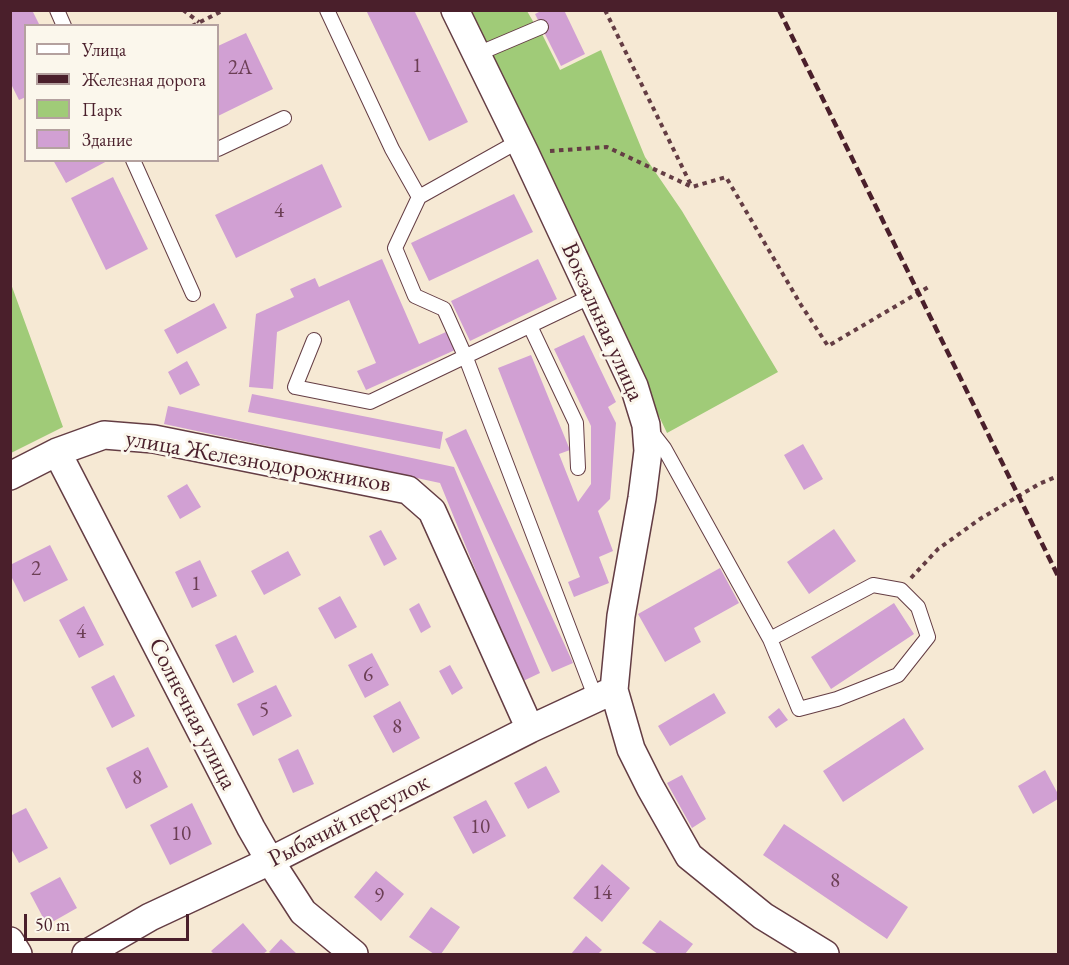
<!DOCTYPE html>
<meta charset="utf-8">
<style>
body{margin:0}
#map{position:relative;width:1069px;height:965px;overflow:hidden;background:#f6e9d4;font-family:"EB Garamond",serif}
canvas{display:block}
.frame{position:absolute;inset:0;border:12px solid #4a1f2b;pointer-events:none}
.legend{position:absolute;left:24px;top:24px;width:195px;height:138px;box-sizing:border-box;background:#fbf7ec;border:2px solid #b4a19f;margin:0;padding:8px 10px;list-style:none;font-size:18px;color:#4a1f2b}
.legend li{display:flex;align-items:center;gap:12px;height:30px}
.legend b{width:30px;border:2px solid #b4a19f}
.scale{position:absolute;left:24px;top:914px;width:165px;height:27px;box-sizing:border-box;border:3px solid #4a1f2b;border-top:0;padding-left:8px;font-size:18px;line-height:21px;white-space:nowrap;color:#4a1f2b;-webkit-text-stroke:4px #fbf7ec;paint-order:stroke}
</style>
<div id="map">
<canvas width="1069" height="965"></canvas>
<div class="frame"></div>
<ul class="legend">
<li><b style="height:8px;background:#fff"></b>Улица</li>
<li><b style="height:8px;background:#4a1f2b"></b>Железная дорога</li>
<li><b style="height:16px;background:#a0cb78"></b>Парк</li>
<li><b style="height:16px;background:#d1a0d3"></b>Здание</li>
</ul>
<div class="scale">50 m</div>
</div>
<script>
const ctx = document.querySelector('canvas').getContext('2d');
ctx.lineJoin = 'round';
function paint(path, color) {
  ctx.fillStyle = color;
  ctx.fill(path, 'evenodd');
}
function toPath(rows) {
  const path = new Path2D();
  for (const r of rows) {
    path.moveTo(r[0], r[1]);
    for (let i = 2; i < r.length; i += 2) path.lineTo(r[i], r[i + 1]);
  }
  return path;
}
function stroke(path, color, width, dash) {
  ctx.strokeStyle = color;
  ctx.lineWidth = width;
  ctx.lineCap = dash ? 'butt' : 'round';
  ctx.setLineDash(dash || []);
  ctx.stroke(path);
}
function label(font, color, halo, rows, align = 'center') {
  ctx.font = font + ' "EB Garamond",serif';
  ctx.lineWidth = 6;
  ctx.setLineDash([]);
  ctx.textBaseline = 'middle';
  ctx.strokeStyle = halo;
  ctx.fillStyle = color;
  for (const [text, x, y, turn = 0] of rows) {
    ctx.save();
    ctx.translate(x, y);
    ctx.rotate((+turn || 0) * Math.PI / 180);
    ctx.textAlign = isNaN(turn) ? turn : align;
    if (halo) ctx.strokeText(text, 0, 0);
    ctx.fillText(text, 0, 0);
    ctx.restore();
  }
}
paint(toPath([
 [471,11,527,11,534,23,487,43],
 [541,32,560,70,601,50,645,157,682,211,778,372,667,433,489,58,510,45],
 [11,284,63,427,11,453,10,453]
]), '#a0cb78');
paint(toPath([
 [10,10,32,10,40,26,26,26,26,97,19,100,10,82],
 [366,10,414,10,468,122,429,141],
 [543,10,564,10,585,54,561,66,535,14],
 [246,33,273,89,218,116,218,46],
 [53,160,109,160,66,183],
 [322,164,342,207,236,258,215,215],
 [113,177,148,249,106,270,71,198],
 [514,194,533,232,429,281,411,243],
 [382,259,419,344,446,332,455,350,366,390,357,371,376,363,349,300,277,332,273,389,249,387,256,314,294,297,290,289,315,278,319,287],
 [538,259,557,299,470,341,451,301],
 [214,303,227,328,177,354,164,330],
 [584,335,616,402,608,407,616,423,610,499,598,511,613,551,599,557,609,583,574,597,568,582,580,577,498,368,531,355,570,450,559,454,578,502,591,484,591,426,554,349],
 [187,361,200,385,180,395,168,372],
 [252,394,443,432,440,449,248,412],
 [168,406,454,467,540,673,521,682,440,483,164,424],
 [466,429,573,663,552,672,445,439],
 [803,444,823,479,804,490,784,455],
 [187,484,201,507,180,519,167,496],
 [834,529,856,561,809,594,787,562],
 [381,530,397,559,384,566,369,536],
 [50,545,68,580,24,602,10,574,10,565],
 [288,551,301,575,264,595,251,571],
 [200,560,217,596,192,608,175,572],
 [720,568,739,603,694,628,701,642,665,662,638,614],
 [340,596,357,627,335,639,318,608],
 [419,603,431,627,421,633,409,609],
 [894,603,914,634,831,689,811,657],
 [84,606,104,645,79,658,59,620],
 [236,635,254,672,233,683,215,645],
 [372,653,389,685,365,698,348,665],
 [450,665,463,688,452,695,439,671],
 [114,675,135,716,112,728,91,687],
 [276,685,292,716,253,736,237,704],
 [714,693,726,713,670,746,658,726],
 [400,701,420,738,393,753,373,716],
 [779,708,788,720,776,728,768,717],
 [904,718,924,749,843,802,823,771],
 [148,747,168,787,126,809,106,768],
 [298,749,314,784,293,793,278,759],
 [546,766,560,792,528,809,514,783],
 [1045,770,1058,794,1058,799,1033,814,1018,786],
 [682,775,706,819,692,828,667,783],
 [486,800,506,836,473,854,453,817],
 [192,803,212,844,170,865,150,825],
 [26,808,48,848,19,863,10,847,10,816],
 [784,824,908,907,887,939,763,855],
 [602,864,630,888,602,922,573,898],
 [376,871,404,894,381,921,354,897],
 [60,877,77,908,47,925,30,893],
 [431,907,460,927,441,954,434,954,409,937],
 [660,920,693,944,685,954,658,954,642,943],
 [243,923,267,951,263,954,214,954,211,951],
 [586,936,602,950,598,954,571,954],
 [281,939,297,954,272,954,269,952]
]), '#d1a0d3');
const service = toPath([
 [57,10,64,26],
 [327,10,392,149,419,197,519,141],
 [475,55,541,27],
 [218,149,284,118],
 [133,160,193,294],
 [419,197,395,248,415,296,444,309,466,358,596,699],
 [530,326,576,423,578,468],
 [314,340,295,387,370,402,592,296],
 [650,430,664,448,770,639,799,709,837,699,898,675,928,637,918,607,901,590,873,585,770,639]
]);
const minor = toPath([
 [455,10,525,153,634,386,646,425,648,451,642,498,621,616,614,690,631,749,650,787,689,856,763,916,825,954],
 [57,452,251,828,270,861,303,912,354,954],
 [10,476,57,452,104,435,154,439,408,490,432,511,530,729],
 [10,941,18,954],
 [86,954,150,917,270,861,530,729,614,690]
]);
stroke(service, '#643d44', 16);
stroke(minor, '#643d44', 30);
stroke(toPath([
 [183,10,199,22],
 [605,10,692,187],
 [192,26,224,10],
 [550,151,607,147,692,187,726,177,801,305,828,346,930,286],
 [911,578,938,549,980,519,1039,484,1058,476]
]), '#643d44', 4, [4.5, 4.5]);
stroke(service, '#fff', 14);
stroke(minor, '#fff', 27);
stroke(toPath([
 [779,10,1058,576]
]), '#4a1f2b', 4.5, [9, 4.5]);
label('21px', '#6c3f55', null, [
 ["1",417,66],
 ["2А",240,68],
 ["4",279,211],
 ["2",36,569],
 ["1",196,584],
 ["4",81,632],
 ["6",368,675],
 ["5",264,710],
 ["8",397,727],
 ["8",137,778],
 ["10",480,827],
 ["10",181,834],
 ["8",835,881],
 ["14",602,893],
 ["9",379,896]
]);
label('24px', '#4a1f2b', '#fbf7ec', [
 ["Вокзальная улица",602,322,66],
 ["улица Железнодорожников",258,462,10],
 ["Солнечная улица",192,714,63],
 ["Рыбачий переулок",349,821,-27]
]);
</script>
